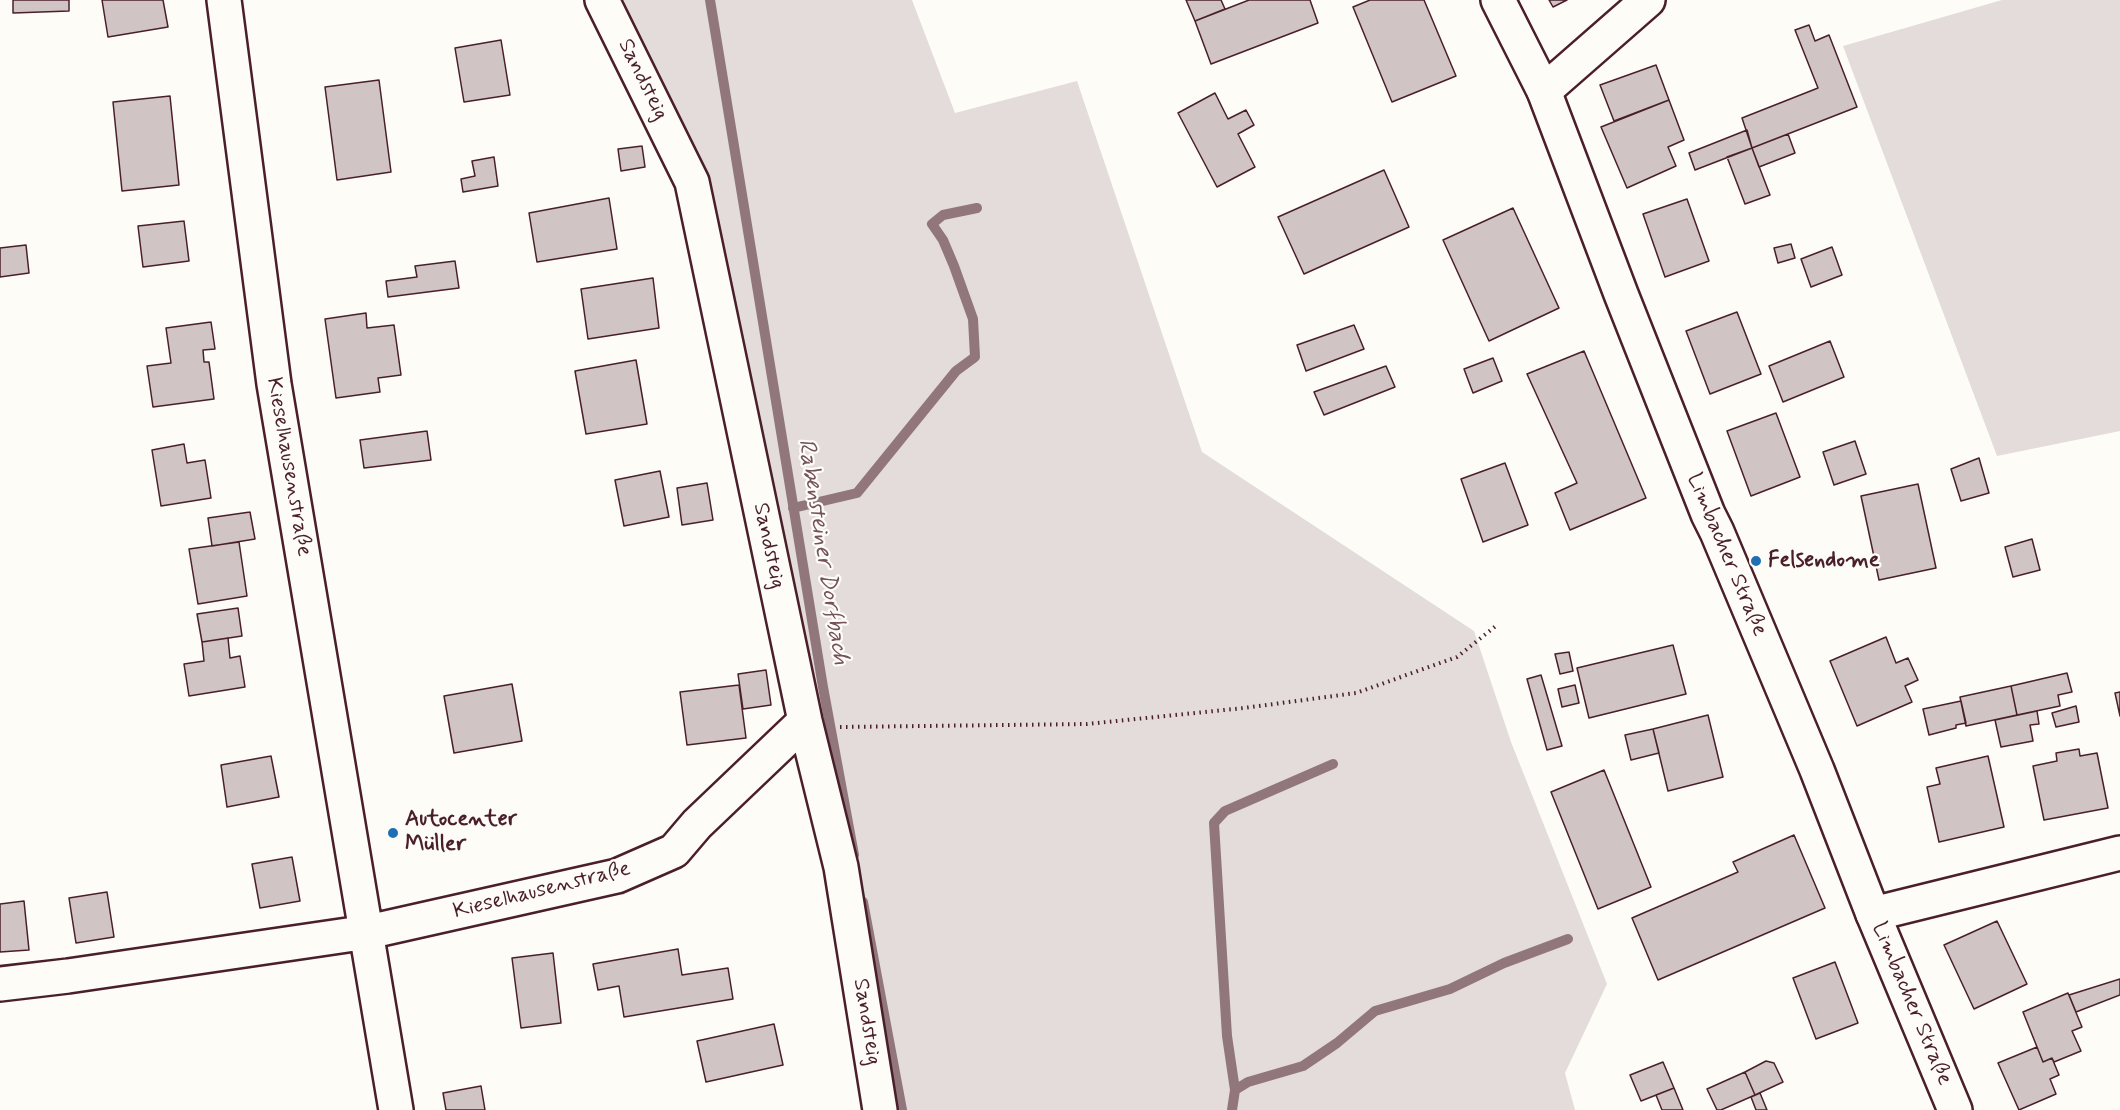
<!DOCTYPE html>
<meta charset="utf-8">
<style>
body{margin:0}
canvas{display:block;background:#fdfcf7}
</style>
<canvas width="2120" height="1110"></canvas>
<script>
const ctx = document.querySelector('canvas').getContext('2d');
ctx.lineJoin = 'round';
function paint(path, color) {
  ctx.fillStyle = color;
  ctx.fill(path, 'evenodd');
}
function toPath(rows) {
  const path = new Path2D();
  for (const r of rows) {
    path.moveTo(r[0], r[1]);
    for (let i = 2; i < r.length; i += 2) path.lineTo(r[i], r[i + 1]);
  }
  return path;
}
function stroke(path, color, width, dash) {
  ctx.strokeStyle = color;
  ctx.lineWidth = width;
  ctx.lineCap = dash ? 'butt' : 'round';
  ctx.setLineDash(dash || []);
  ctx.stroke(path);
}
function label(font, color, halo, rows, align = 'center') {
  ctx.font = font + ' Mynerve,sans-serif';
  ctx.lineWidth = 4.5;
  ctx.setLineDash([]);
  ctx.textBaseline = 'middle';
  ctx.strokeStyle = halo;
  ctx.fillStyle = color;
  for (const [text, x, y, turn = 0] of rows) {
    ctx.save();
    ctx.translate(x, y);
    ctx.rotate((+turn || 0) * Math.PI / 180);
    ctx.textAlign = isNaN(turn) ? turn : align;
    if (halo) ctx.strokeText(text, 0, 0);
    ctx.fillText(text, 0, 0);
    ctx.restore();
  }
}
paint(toPath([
 [615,0,912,0,955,113,1077,81,1202,452,1474,631,1511,742,1607,984,1565,1073,1575,1110,898,1110,693,167],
 [2002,0,2120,0,2120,431,1997,456,1843,46]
]), '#e3dcda');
stroke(toPath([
 [710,0,823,687,854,855],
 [793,508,857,493,956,371,975,357,973,319,954,266,943,240,932,224,943,215,977,208],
 [863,902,902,1110],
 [1235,1090,1248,1082,1303,1066,1337,1043,1375,1011,1450,989,1504,963,1568,939],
 [1232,1110,1235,1090,1227,1036,1214,823,1225,811,1333,764]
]), '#91777b', 10);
const building = toPath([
 [13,0,69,0,69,11,13,13,13,0],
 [102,0,163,0,168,27,108,37,102,0],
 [1186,0,1221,0,1225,9,1195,21,1186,0],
 [1249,0,1310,0,1318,23,1211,64,1195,21,1249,0],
 [1370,0,1424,0,1456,76,1392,102,1353,7,1370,0],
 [1549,0,1567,0,1553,7,1549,0],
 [1809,25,1815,41,1829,35,1857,107,1752,148,1742,118,1818,88,1795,30,1809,25],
 [501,40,510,95,464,102,455,48,501,40],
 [1656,65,1669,100,1614,121,1600,85,1656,65],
 [379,80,391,172,337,180,325,87,379,80],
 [1215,93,1228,119,1246,110,1254,125,1238,134,1255,167,1217,187,1178,113,1215,93],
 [170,96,179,185,122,191,113,102,170,96],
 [1669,100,1684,140,1668,147,1676,166,1627,188,1601,127,1669,100],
 [1747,130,1752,148,1695,170,1689,153,1747,130],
 [1788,134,1795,153,1759,167,1752,148,1788,134],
 [642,146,645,167,621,171,618,149,642,146],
 [1752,148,1770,195,1745,204,1727,157,1752,148],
 [494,157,498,186,463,192,461,179,475,176,472,161,494,157],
 [1384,170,1409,227,1304,274,1278,217,1384,170],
 [609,198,617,249,537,262,529,213,609,198],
 [1687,199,1709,261,1665,277,1643,214,1687,199],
 [1513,208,1559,308,1489,341,1443,240,1513,208],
 [184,221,189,261,143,267,138,226,184,221],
 [1791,244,1795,258,1778,263,1774,248,1791,244],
 [26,245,29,273,0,277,0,248,26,245],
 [1832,247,1842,275,1811,287,1801,259,1832,247],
 [455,261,459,288,388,297,386,281,417,277,415,266,455,261],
 [653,278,659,328,588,339,581,289,653,278],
 [1737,312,1761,374,1710,394,1686,331,1737,312],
 [366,313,367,328,394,325,401,375,378,378,380,392,336,398,325,319,366,313],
 [211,322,215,349,203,350,204,362,209,362,214,399,153,407,147,366,171,363,166,328,211,322],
 [1354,325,1364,349,1306,371,1297,345,1354,325],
 [1830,341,1844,377,1783,402,1769,366,1830,341],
 [1584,351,1646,498,1570,530,1555,493,1577,483,1527,374,1584,351],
 [1493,358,1502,381,1473,393,1464,369,1493,358],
 [636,360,647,424,586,434,575,371,636,360],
 [1386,366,1395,387,1324,415,1314,392,1386,366],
 [1776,413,1800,477,1751,496,1727,431,1776,413],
 [427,431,431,460,364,468,360,440,427,431],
 [1855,441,1866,474,1834,485,1823,452,1855,441],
 [184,444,187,463,205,460,211,498,161,506,152,450,184,444],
 [1979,458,1989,493,1961,501,1951,469,1979,458],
 [1505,463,1528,525,1483,542,1461,479,1505,463],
 [660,471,669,517,624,526,615,480,660,471],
 [707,483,713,520,682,525,677,488,707,483],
 [1918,484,1936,568,1879,580,1861,496,1918,484],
 [250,512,255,539,212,546,208,518,250,512],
 [2032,539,2040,570,2013,577,2005,547,2032,539],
 [239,542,247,596,198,604,189,549,239,542],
 [238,608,242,636,202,642,197,614,238,608],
 [1886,637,1896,663,1908,658,1918,680,1905,686,1912,702,1857,726,1830,661,1886,637],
 [228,638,230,658,240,656,245,687,189,696,184,664,204,661,202,642,228,638],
 [1673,645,1686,694,1589,718,1577,668,1673,645],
 [1569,652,1573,671,1560,674,1555,654,1569,652],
 [766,670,771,705,743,709,738,674,766,670],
 [2067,673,2072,692,2058,695,2060,706,2017,715,2011,686,2067,673],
 [1541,675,1562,746,1547,750,1527,679,1541,675],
 [512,684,522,741,454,753,444,696,512,684],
 [739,685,746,738,687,745,680,692,739,685],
 [1575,685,1579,703,1562,707,1558,689,1575,685],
 [2011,686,2017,715,1966,726,1960,697,2011,686],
 [2120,692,2120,716,2115,693,2120,692],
 [1961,701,1966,723,1956,725,1956,728,1929,735,1923,709,1961,701],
 [2076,706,2079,722,2056,727,2052,713,2076,706],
 [2037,711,2039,724,2030,725,2033,741,2001,747,1995,720,2037,711],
 [1708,715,1723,777,1668,791,1653,729,1708,715],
 [1653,729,1659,753,1631,760,1625,735,1653,729],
 [2079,749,2080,756,2097,753,2108,808,2044,820,2033,766,2057,761,2056,753,2079,749],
 [271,756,279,797,227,807,221,765,271,756],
 [1988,756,2004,827,1939,842,1927,787,1940,784,1936,768,1988,756],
 [1604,770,1651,887,1598,909,1551,792,1604,770],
 [1794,835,1825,908,1658,980,1632,918,1738,872,1733,862,1794,835],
 [292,857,300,901,260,908,252,864,292,857],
 [107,892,114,937,76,943,69,898,107,892],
 [24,901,29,950,0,952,0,904,24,901],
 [1997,921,2027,984,1974,1009,1944,945,1997,921],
 [678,949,682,975,728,968,733,999,624,1017,619,986,598,990,593,964,678,949],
 [553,953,561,1023,521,1028,512,958,553,953],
 [1835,962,1858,1023,1816,1039,1793,978,1835,962],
 [2120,979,2120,995,2076,1012,2069,995,2120,979],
 [2068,993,2082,1027,2072,1031,2081,1051,2054,1062,2052,1058,2043,1062,2023,1012,2068,993],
 [774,1024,783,1065,706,1082,697,1041,774,1024],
 [2037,1047,2043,1062,2052,1058,2059,1075,2050,1079,2056,1094,2019,1110,1998,1063,2037,1047],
 [1766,1061,1774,1063,1783,1082,1755,1095,1745,1072,1766,1061],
 [1663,1062,1674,1088,1641,1101,1630,1075,1663,1062],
 [1745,1072,1755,1095,1721,1110,1717,1110,1707,1089,1745,1072],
 [481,1086,485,1110,446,1110,443,1093,481,1086],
 [1674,1088,1683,1110,1662,1110,1656,1095,1674,1088],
 [1760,1093,1767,1110,1756,1110,1751,1097,1760,1093]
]);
paint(building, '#d0c5c4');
stroke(building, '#4a1f2b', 1.5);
const street = toPath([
 [224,0,274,384,396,1110],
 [602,0,692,182,805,721,841,867,880,1110],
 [1544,91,1648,0],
 [1873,914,2120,853],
 [0,984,68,976,368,932,617,876,674,851,697,824,805,721]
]);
const secondary = toPath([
 [1498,0,1544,91,1621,294,1708,514,1717,532,1817,770,1873,914,1955,1110]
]);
stroke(street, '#4a1f2b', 38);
stroke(secondary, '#4a1f2b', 38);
stroke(toPath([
 [840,727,1087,724,1244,708,1356,693,1457,657,1497,625]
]), '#4a1f2b', 4, [1.5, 4.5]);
stroke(street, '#fdfcf7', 33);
stroke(secondary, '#fdfcf7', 33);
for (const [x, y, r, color] of [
 [1756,561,6,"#1f6fb2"],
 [393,833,6,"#1f6fb2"]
]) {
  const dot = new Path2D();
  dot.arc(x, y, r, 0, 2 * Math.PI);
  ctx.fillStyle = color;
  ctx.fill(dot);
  stroke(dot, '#fdfcf7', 2);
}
label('22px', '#4a1f2b', '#fdfcf7', [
 ["Sandsteig",642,80,64],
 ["Kieselhausenstraße",288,467,80],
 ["Sandsteig",768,546,78],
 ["Limbacher Straße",1726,555,67],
 ["Kieselhausenstraße",542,891,-14],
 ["Limbacher Straße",1911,1004,67],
 ["Sandsteig",866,1022,81]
]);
label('bold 22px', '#4a1f2b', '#fdfcf7', [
 ["Felsendome",1768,561],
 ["Autocenter",405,820],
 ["Müller",405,845]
], 'left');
label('italic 24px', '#73525a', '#fdfcf7', [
 ["Rabensteiner Dorfbach",822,552,81]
]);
</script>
